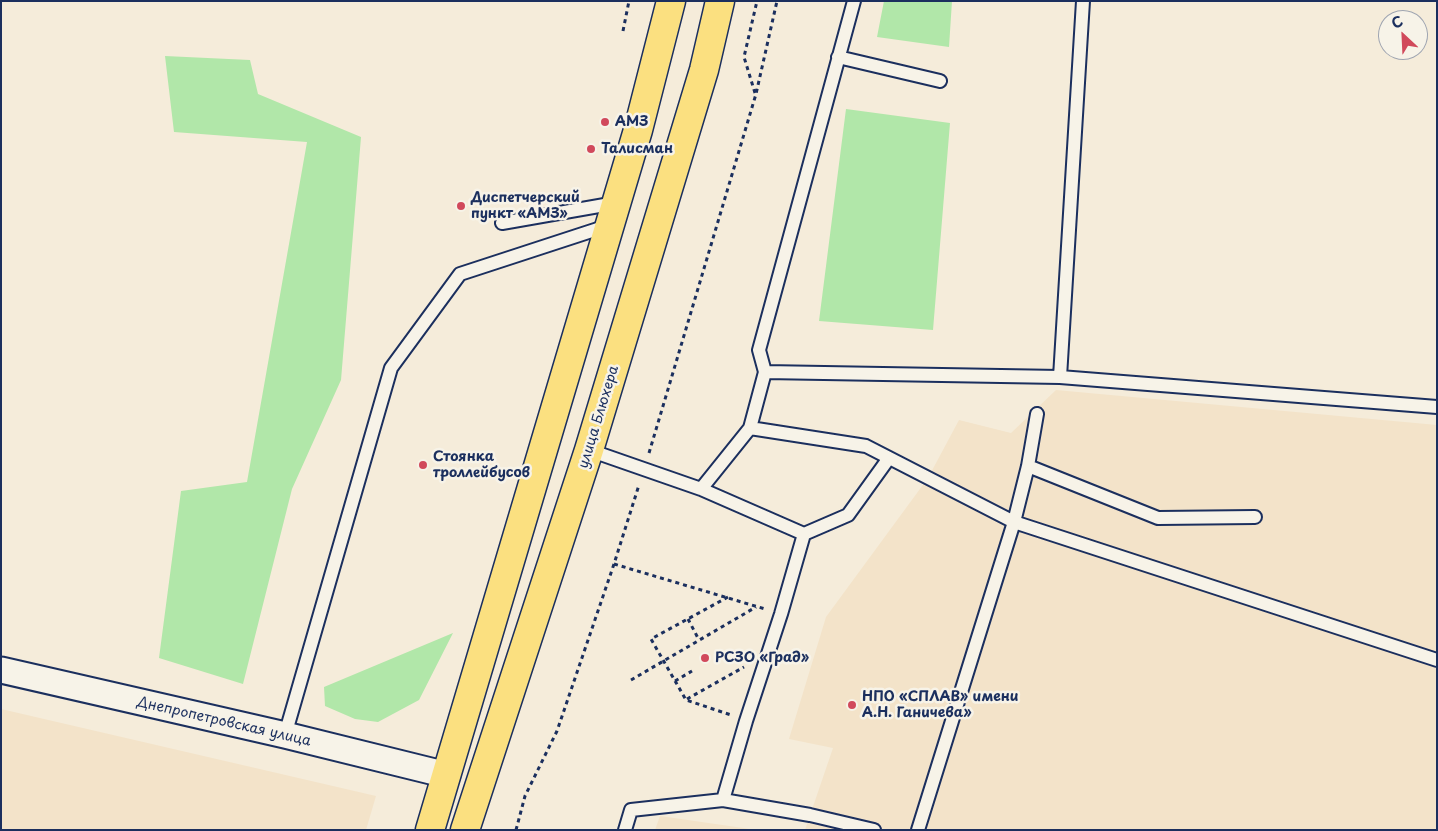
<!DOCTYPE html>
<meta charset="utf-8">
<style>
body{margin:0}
#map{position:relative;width:1438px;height:831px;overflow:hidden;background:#f5ecda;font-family:"Playpen Sans",sans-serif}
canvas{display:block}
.frame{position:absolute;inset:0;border:2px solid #1b2f5e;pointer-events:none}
.north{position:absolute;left:1378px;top:10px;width:50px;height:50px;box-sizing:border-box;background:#f7f3e8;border:1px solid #9fa5b1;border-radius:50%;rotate:335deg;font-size:14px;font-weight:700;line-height:20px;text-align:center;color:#1b2f5e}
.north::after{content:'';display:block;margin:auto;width:18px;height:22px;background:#d1495b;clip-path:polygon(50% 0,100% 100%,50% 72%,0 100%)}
</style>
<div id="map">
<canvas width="1438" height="831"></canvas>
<div class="frame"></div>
<div class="north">С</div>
</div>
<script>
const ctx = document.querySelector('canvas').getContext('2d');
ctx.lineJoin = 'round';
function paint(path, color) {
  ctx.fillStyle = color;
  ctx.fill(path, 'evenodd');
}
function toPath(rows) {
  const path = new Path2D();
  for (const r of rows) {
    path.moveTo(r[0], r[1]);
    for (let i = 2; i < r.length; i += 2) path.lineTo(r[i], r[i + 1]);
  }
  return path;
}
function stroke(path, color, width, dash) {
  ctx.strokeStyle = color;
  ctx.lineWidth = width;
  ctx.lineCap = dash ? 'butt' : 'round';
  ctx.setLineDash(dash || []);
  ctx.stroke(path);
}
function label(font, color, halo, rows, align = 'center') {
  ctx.font = font + ' "Playpen Sans",sans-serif';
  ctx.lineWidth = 5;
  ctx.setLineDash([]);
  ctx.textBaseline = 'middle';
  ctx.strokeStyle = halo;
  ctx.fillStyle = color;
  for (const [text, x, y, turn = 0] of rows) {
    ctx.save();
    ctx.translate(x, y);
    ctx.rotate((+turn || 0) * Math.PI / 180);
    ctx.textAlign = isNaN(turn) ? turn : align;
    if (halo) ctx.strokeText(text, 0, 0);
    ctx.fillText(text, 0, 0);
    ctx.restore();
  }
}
paint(toPath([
 [1056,390,1437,425,1437,830,805,830,833,748,789,739,826,617,928,478,959,420,1011,433],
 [1,709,376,796,366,830,1,830],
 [660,816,757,830,655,830]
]), '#f3e3c9');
paint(toPath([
 [884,1,952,1,949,47,877,37],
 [165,56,250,60,258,94,361,137,341,380,292,489,243,684,159,658,181,491,247,482,307,142,174,132],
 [846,109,950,123,933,330,819,321],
 [453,633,419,700,378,722,355,719,325,706,324,687]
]), '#b1e7a9');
const lane = toPath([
 [838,57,940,81],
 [502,223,616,203],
 [765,372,1060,377,1437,407],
 [1060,377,1083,1],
 [750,428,866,446,1014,522,1437,660],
 [589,450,701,489,750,428,765,372,759,350,854,1],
 [1028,466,1158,518,1255,517],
 [804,534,848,515,889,458],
 [285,735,391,368,460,274,610,225],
 [723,800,810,815,874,830],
 [625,830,631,810,723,800,746,721,781,614,804,534,701,489],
 [918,830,1014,522,1028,466,1037,414]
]);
const street = toPath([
 [1,670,285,735,447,775]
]);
const primary = toPath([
 [430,830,638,130,671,1],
 [465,830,589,450,704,70,720,1]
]);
stroke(lane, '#1b2f5e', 16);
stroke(street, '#1b2f5e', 29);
stroke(primary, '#1b2f5e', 31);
stroke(toPath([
 [623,31,629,1],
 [755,93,744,57,757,1],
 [649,453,756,94,777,1],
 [614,564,765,609],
 [728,597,651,639,686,700,731,715],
 [688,619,699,640],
 [631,680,756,607],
 [675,681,692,671],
 [687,699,744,667],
 [516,830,525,796,557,731,614,564,639,485]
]), '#1b2f5e', 3, [4, 4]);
stroke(lane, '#f7f3e8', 12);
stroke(street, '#f7f3e8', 25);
stroke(primary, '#fbe080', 28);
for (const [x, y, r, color] of [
 [605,122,5,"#d1495b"],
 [591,149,5,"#d1495b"],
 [461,206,5,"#d1495b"],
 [423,465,5,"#d1495b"],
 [705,658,5,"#d1495b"],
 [852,705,5,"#d1495b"]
]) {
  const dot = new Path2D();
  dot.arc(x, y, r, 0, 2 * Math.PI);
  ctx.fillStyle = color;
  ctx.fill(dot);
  stroke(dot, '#f7f3e8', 2);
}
label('bold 14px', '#1b2f5e', '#f7f3e8', [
 ["АМЗ",615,122],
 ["Талисман",601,149],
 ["Диспетчерский",471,198],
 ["пункт «АМЗ»",471,214],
 ["Стоянка",433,457],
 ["троллейбусов",433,473],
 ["РСЗО «Град»",715,658],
 ["НПО «СПЛАВ» имени",862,697],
 ["А.Н. Ганичева»",862,713]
], 'left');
label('14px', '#1b2f5e', '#f7f3e8', [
 ["улица Блюхера",599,417,-73],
 ["Днепропетровская улица",224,722,13]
]);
</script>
